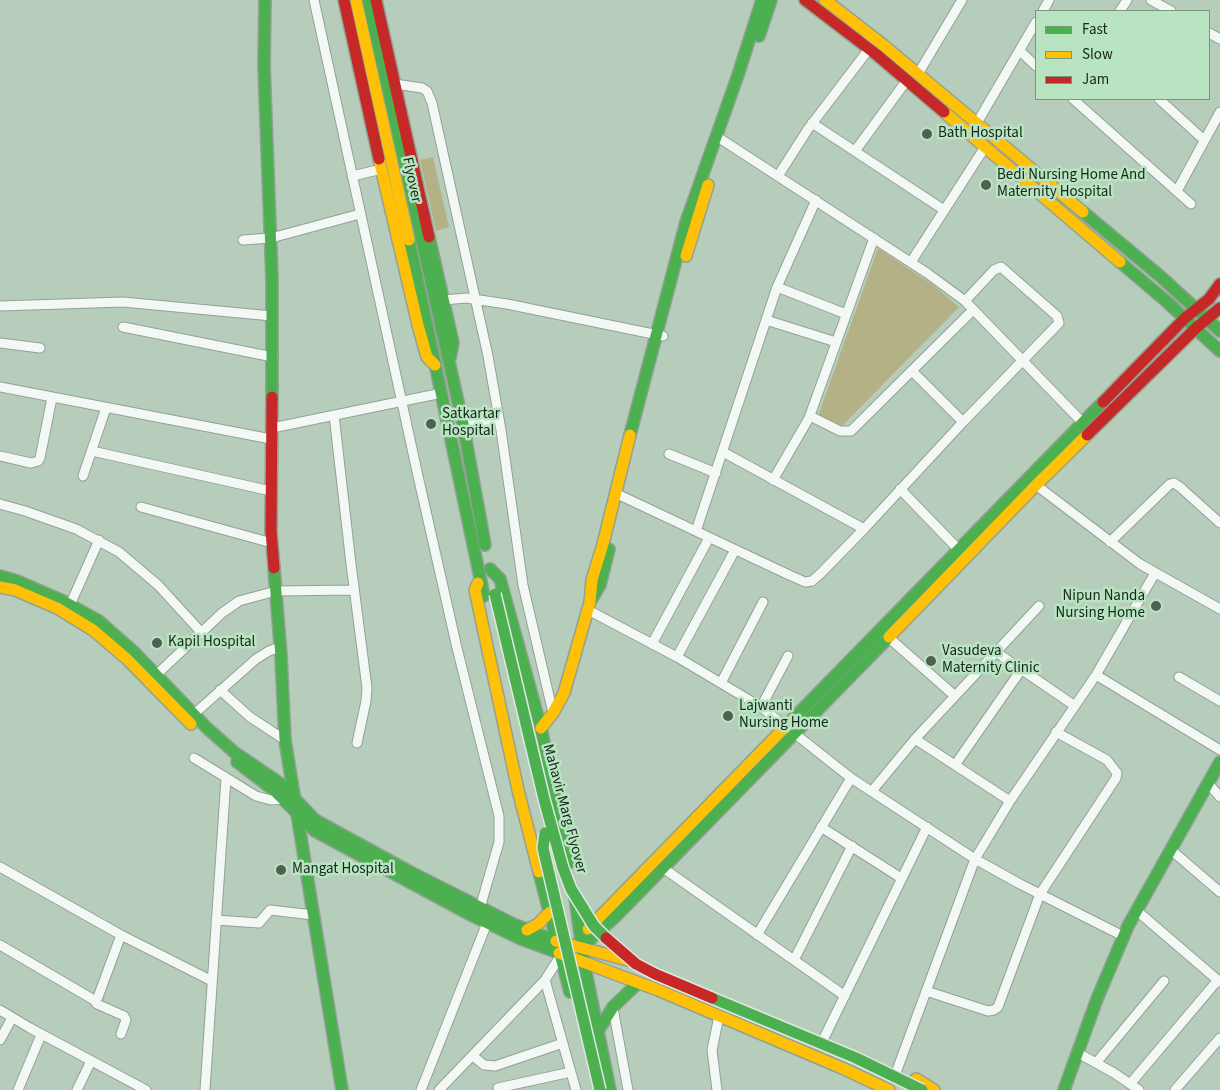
<!DOCTYPE html>
<style>
body{margin:0}
#map{position:relative;width:1220px;height:1090px;overflow:hidden;background:#b7cdbb;font-family:"Source Sans 3",sans-serif}
canvas{display:block}
.legend{position:absolute;left:1035px;top:10px;width:175px;height:90px;box-sizing:border-box;background:#b9e4c2;border:1px solid #77987e;margin:0;padding:6px 9px;list-style:none;font-size:15px;color:#152619}
.legend li{display:flex;align-items:center;gap:10px;height:25px}
.legend b{width:25px;border:1px solid #77987e}
</style>
<div id="map">
<canvas width="1220" height="1090"></canvas>
<ul class="legend">
<li><b style="height:6px;background:#4caf50"></b>Fast</li>
<li><b style="height:6px;background:#ffc107"></b>Slow</li>
<li><b style="height:6px;background:#c62828"></b>Jam</li>
</ul>
</div>
<script>
const ctx = document.querySelector('canvas').getContext('2d');
ctx.lineJoin = 'round';
function paint(path, color) {
  ctx.fillStyle = color;
  ctx.fill(path, 'evenodd');
}
function toPath(rows) {
  const path = new Path2D();
  for (const r of rows) {
    path.moveTo(r[0], r[1]);
    for (let i = 2; i < r.length; i += 2) path.lineTo(r[i], r[i + 1]);
  }
  return path;
}
function stroke(path, color, width, dash) {
  ctx.strokeStyle = color;
  ctx.lineWidth = width;
  ctx.lineCap = dash ? 'butt' : 'round';
  ctx.setLineDash(dash || []);
  ctx.stroke(path);
}
function label(font, color, halo, rows, align = 'center') {
  ctx.font = font + ' "Source Sans 3",sans-serif';
  ctx.lineWidth = 5;
  ctx.setLineDash([]);
  ctx.textBaseline = 'middle';
  ctx.strokeStyle = halo;
  ctx.fillStyle = color;
  for (const [text, x, y, turn = 0] of rows) {
    ctx.save();
    ctx.translate(x, y);
    ctx.rotate((+turn || 0) * Math.PI / 180);
    ctx.textAlign = isNaN(turn) ? turn : align;
    if (halo) ctx.strokeText(text, 0, 0);
    ctx.fillText(text, 0, 0);
    ctx.restore();
  }
}
paint(toPath([
 [433,157,449,227,436,231,420,160],
 [878,248,933,285,959,307,840,428,818,416]
]), '#b4b187');
const street = toPath([
 [314,0,418,476,457,648,499,816,499,842,480,908],
 [1151,0,1171,11],
 [1043,11,1049,0],
 [1120,11,1127,0],
 [1209,33,1220,39],
 [1020,51,1036,66],
 [918,74,962,0],
 [395,84,422,88,427,91,432,103,488,356,501,430,523,585,553,713],
 [1073,99,1191,204],
 [1159,99,1204,140],
 [812,123,944,210],
 [974,128,1036,22],
 [716,136,927,273,965,301,1083,423],
 [855,151,907,80],
 [352,176,382,169],
 [778,176,808,129,869,49],
 [1177,191,1220,112],
 [243,240,271,238,360,214],
 [911,262,985,147],
 [777,287,846,314],
 [444,300,466,298,507,304,663,336],
 [0,306,123,302,272,316],
 [766,320,836,342],
 [123,327,273,357],
 [0,343,40,348],
 [912,371,963,422],
 [0,387,271,439],
 [334,415,351,564,367,688,366,701,357,743],
 [810,416,840,431,851,431,973,310],
 [463,424,499,419],
 [272,428,442,393],
 [92,451,271,491],
 [723,452,864,529],
 [669,454,716,473],
 [0,456,31,463,38,461,40,458,52,398],
 [83,476,106,408],
 [773,480,809,418,874,238],
 [1032,482,1140,564,1220,609],
 [900,489,959,550],
 [615,493,787,574,805,582,812,581,820,574,864,529,963,422,1059,323,1057,316,1001,267,994,270,965,301],
 [0,504,25,511,76,529,119,552,158,585,201,632],
 [141,507,272,543],
 [696,531,777,287,816,200],
 [1110,542,1170,484,1174,483,1180,487,1220,523],
 [70,605,99,540],
 [588,610,677,657,761,707,851,778,975,859,1020,884,1123,936],
 [888,637,955,696],
 [652,644,709,538],
 [996,652,1075,706],
 [677,657,735,550],
 [1096,675,1220,750],
 [1179,677,1220,701],
 [153,678,222,613,239,601,276,591,354,590],
 [721,683,763,602],
 [220,690,250,717,285,740],
 [761,707,788,656],
 [194,714,256,659,269,651,280,647],
 [915,739,1010,801],
 [194,758,256,796,271,800,286,799],
 [955,765,1021,670],
 [1208,783,1220,797],
 [872,791,915,739,1039,606],
 [821,827,901,878],
 [1170,849,1220,892],
 [0,867,121,935,212,981],
 [663,868,845,996],
 [1136,910,1220,982],
 [216,920,259,923,270,910,313,915],
 [757,935,851,778],
 [0,945,94,1000,98,997,121,935],
 [794,960,852,846],
 [545,980,576,1090],
 [926,991,988,1011,994,1010,998,1007,1040,894,1116,778,1117,773,1107,760,1056,732],
 [94,1000,97,1004,124,1016,126,1020,121,1034],
 [613,1008,628,1090],
 [0,1010,30,1028,146,1090],
 [824,1038,927,827],
 [0,1040,12,1018],
 [1078,1053,1114,1073,1139,1090],
 [473,1056,484,1065,495,1066,563,1043],
 [1096,1063,1164,981],
 [897,1070,975,859,1010,801,1096,675,1155,573],
 [1130,1084,1218,980],
 [498,1088,571,1072],
 [18,1090,41,1035],
 [77,1090,91,1061],
 [205,1090,226,778],
 [421,1090,489,918],
 [439,1090,545,980,561,955],
 [717,1090,712,1050,719,1016],
 [1175,1090,1220,1038]
]);
const fast = toPath([
 [265,0,264,66,272,280,272,397],
 [368,0,463,424,485,545],
 [759,36,771,0],
 [1083,212,1161,277,1220,331],
 [429,237,453,343,450,358],
 [409,240,484,596],
 [1120,262,1166,301,1220,351],
 [630,435,686,222,738,75,762,0],
 [274,568,281,656,285,740,342,1090],
 [490,569,500,579,541,728,569,863],
 [0,576,17,581,63,601,99,621,135,653,207,728,234,752,281,784,315,820,412,873,513,924,556,941],
 [590,602,600,585,609,549],
 [791,721,1103,402],
 [237,762,275,791,315,831,469,914,521,939,559,953],
 [539,872,570,992],
 [575,897,584,963,610,1090],
 [582,947,617,915,889,637],
 [598,1031,613,1007,638,983],
 [1064,1090,1097,999,1128,926,1220,762]
]);
const slow = toPath([
 [356,0,409,240],
 [825,0,882,44,1083,212],
 [944,112,1120,262],
 [379,159,418,325,427,357,435,365],
 [686,256,708,185],
 [478,583,475,590,518,790,539,872],
 [0,587,15,590,57,608,93,630,127,659,191,724],
 [889,637,1036,485,1087,435],
 [541,728,553,713,564,693,590,602,592,580,603,544,630,435],
 [588,929,791,721],
 [527,930,538,924,550,912],
 [556,941,627,960],
 [559,953,658,990,842,1068,889,1090],
 [916,1079,934,1090]
]);
const jam = toPath([
 [344,0,379,159],
 [376,0,429,237],
 [805,0,877,55,944,112],
 [272,397,271,531,274,568],
 [1103,402,1185,318,1209,299,1220,284],
 [1087,435,1196,328,1220,308]
]);
stroke(street, '#91a294', 11);
stroke(fast, '#91a294', 14);
stroke(slow, '#91a294', 14);
stroke(jam, '#91a294', 14);
stroke(street, '#f4f8f5', 9);
stroke(fast, '#4caf50', 11);
stroke(slow, '#ffc107', 11);
stroke(jam, '#c62828', 11);
const fastBridge = toPath([
 [495,594,544,799,563,868,571,889,594,926,606,938],
 [545,833,543,848,600,1090],
 [712,998,856,1058,922,1090]
]);
const jamBridge = toPath([
 [606,938,636,964,655,974,712,998]
]);
stroke(fastBridge, '#dfe8e0', 14, []);
stroke(jamBridge, '#dfe8e0', 14, []);
stroke(fastBridge, '#4caf50', 11);
stroke(jamBridge, '#c62828', 11);
for (const [x, y, r, color] of [
 [927,134,6,"#4e6052"],
 [986,185,6,"#4e6052"],
 [431,424,6,"#4e6052"],
 [1156,606,6,"#4e6052"],
 [157,643,6,"#4e6052"],
 [931,661,6,"#4e6052"],
 [728,716,6,"#4e6052"],
 [281,870,6,"#4e6052"]
]) {
  const dot = new Path2D();
  dot.arc(x, y, r, 0, 2 * Math.PI);
  ctx.fillStyle = color;
  ctx.fill(dot);
  stroke(dot, '#b9e4c2', 2);
}
label('15px', '#152619', '#b9e4c2', [
 ["Bath Hospital",938,134],
 ["Bedi Nursing Home And",997,176],
 ["Maternity Hospital",997,193],
 ["Satkartar",442,415],
 ["Hospital",442,432],
 ["Nipun Nanda",1145,597,"right"],
 ["Nursing Home",1145,614,"right"],
 ["Kapil Hospital",168,643],
 ["Vasudeva",942,652],
 ["Maternity Clinic",942,669],
 ["Lajwanti",739,707],
 ["Nursing Home",739,724],
 ["Mangat Hospital",292,870]
], 'left');
label('15px', '#152619', '#b9e4c2', [
 ["Flyover",411,180,78],
 ["Mahavir Marg Flyover",564,809,75]
]);
</script>
